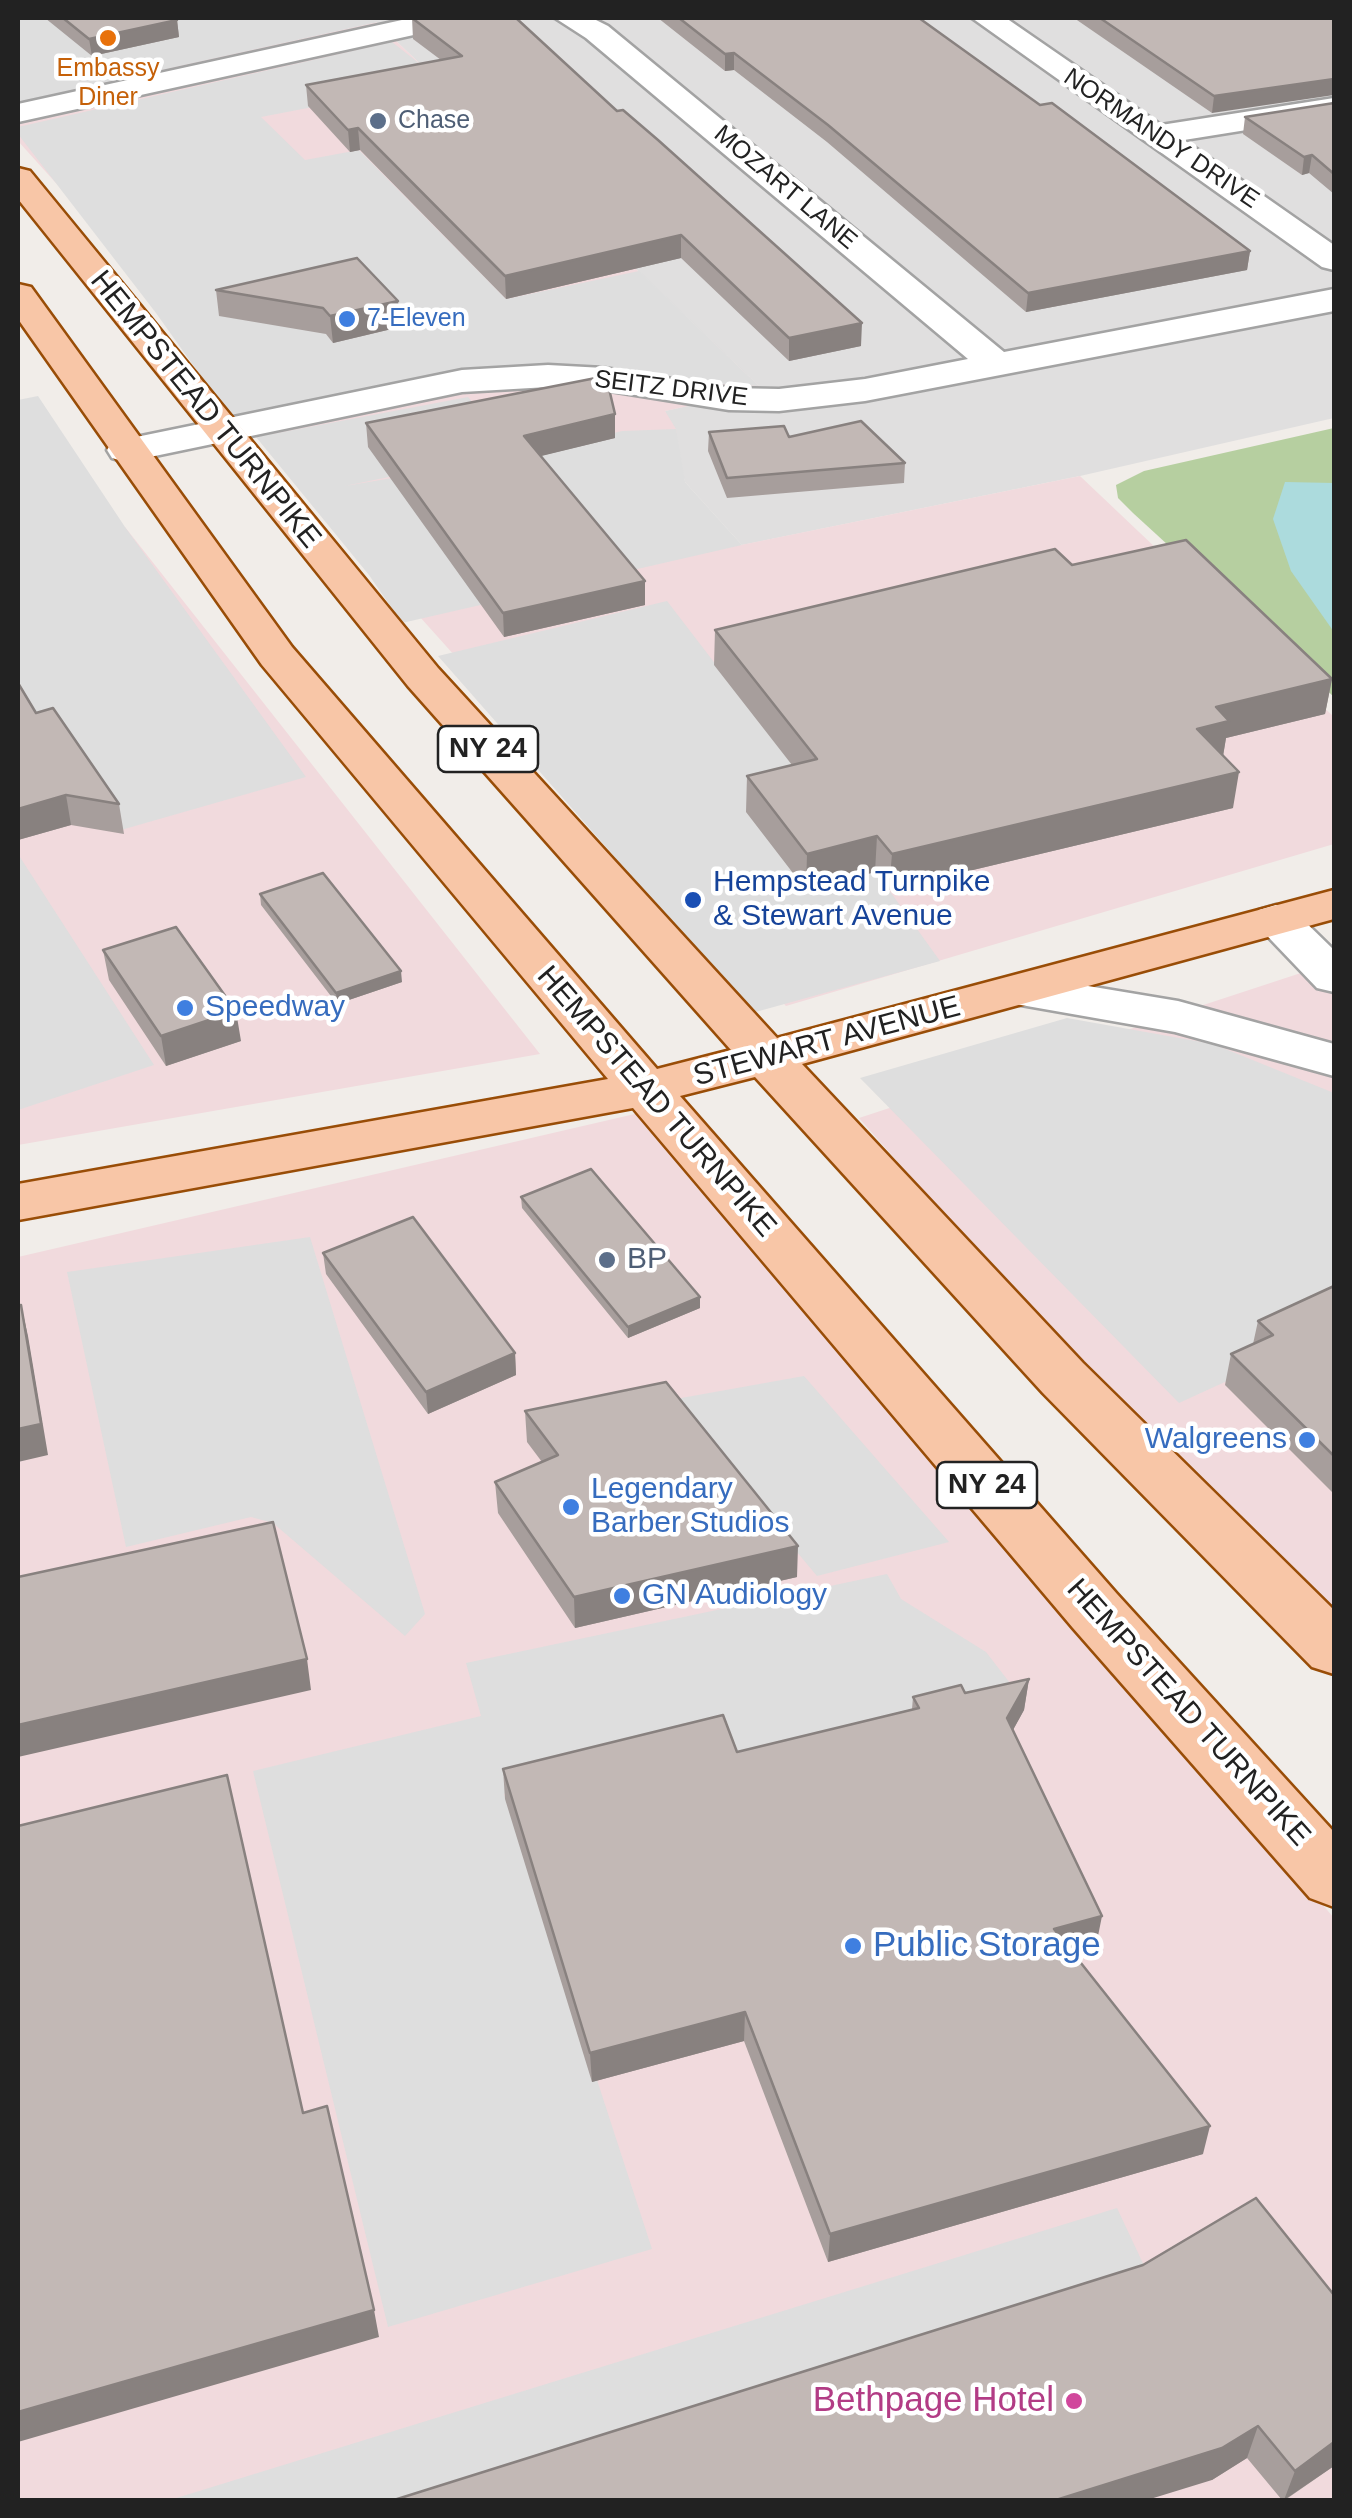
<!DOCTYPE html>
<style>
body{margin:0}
#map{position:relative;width:1352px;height:2518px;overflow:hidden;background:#f1ede9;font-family:Arial,sans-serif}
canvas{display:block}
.frame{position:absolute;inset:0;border:20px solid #222;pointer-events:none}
</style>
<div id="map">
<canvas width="1352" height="2518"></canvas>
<div class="frame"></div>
</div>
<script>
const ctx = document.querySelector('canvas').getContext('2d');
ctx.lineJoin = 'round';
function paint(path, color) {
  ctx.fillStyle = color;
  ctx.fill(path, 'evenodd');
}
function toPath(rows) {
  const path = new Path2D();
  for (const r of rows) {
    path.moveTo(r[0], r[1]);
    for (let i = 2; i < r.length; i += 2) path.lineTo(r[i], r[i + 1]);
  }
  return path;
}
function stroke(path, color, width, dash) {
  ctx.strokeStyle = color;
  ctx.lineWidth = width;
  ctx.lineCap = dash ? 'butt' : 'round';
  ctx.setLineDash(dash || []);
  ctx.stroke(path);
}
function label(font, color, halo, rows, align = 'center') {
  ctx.font = font + ' Arial,sans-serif';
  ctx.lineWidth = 9;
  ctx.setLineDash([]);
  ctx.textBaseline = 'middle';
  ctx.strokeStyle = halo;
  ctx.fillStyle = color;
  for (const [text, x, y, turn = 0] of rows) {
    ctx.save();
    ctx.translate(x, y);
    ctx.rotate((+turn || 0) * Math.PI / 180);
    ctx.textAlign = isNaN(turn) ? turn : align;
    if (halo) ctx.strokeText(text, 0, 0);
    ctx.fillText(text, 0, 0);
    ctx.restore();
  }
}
paint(toPath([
 [372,18,1334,18,1334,418,1080,476,742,545,685,482,665,411,762,389]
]), '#e0dfdf');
paint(toPath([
 [18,18,372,18,763,390,665,411,676,429,680,478,741,545,1080,476,1334,717,1334,844,786,1006,490,695,358,548,276,439,174,314,18,141],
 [125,527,540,1054,18,1145,18,552],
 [1310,970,1334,995,1334,1649,1273,1588,859,1118],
 [639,1113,1334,1918,1334,2500,18,2500,18,1257]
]), '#f1dadd');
paint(toPath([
 [1334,428,1334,697,1133,513,1118,498,1116,485,1144,471]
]), '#b6cfa0');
paint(toPath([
 [18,18,372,18,378,22,18,102],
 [392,42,443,82,261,117,305,160,359,150,506,299,639,271,759,386,466,372,232,420,156,313,18,134,18,127],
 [38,396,125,527,306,777,121,830,18,724,18,400],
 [468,397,516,451,345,486,522,456,622,431,676,429,685,482,742,545,402,623,369,575,256,437],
 [667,601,889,890,940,961,752,1013,438,656],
 [18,854,154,1065,18,1110],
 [1067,1018,1213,1044,1334,1093,1334,1332,1179,1403,860,1078],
 [310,1237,425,1614,405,1636,273,1523,251,1517,126,1547,67,1272],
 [804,1376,949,1542,817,1576,670,1400],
 [887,1574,901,1599,986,1652,1020,1696,739,1765,727,1739,504,1794,652,2249,388,2327,253,1771,481,1716,466,1663],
 [1117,2208,1156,2291,498,2500,170,2500]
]), '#dedede');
paint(toPath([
 [1285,482,1334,483,1334,632,1291,571,1273,519]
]), '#acdbdd');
const minor = toPath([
 [411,18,465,18,461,24,450,27,18,122,18,104,411,18],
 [555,18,592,18,608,26,1004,352,1334,289,1334,311,865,401,779,411,729,410,604,390,548,387,462,392,126,462,112,458,107,450,112,442,462,370,548,365,604,368,729,388,779,389,865,379,968,359,586,38,555,18],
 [972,18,1006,18,1161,125,1334,98,1334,116,1184,140,1334,245,1334,270,1322,267,972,18],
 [1276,905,1293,910,1334,950,1334,992,1317,988,1252,920,1259,910,1276,905],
 [1022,975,1178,1001,1334,1044,1334,1076,1175,1032,1004,1002,997,991,1004,980,1022,975]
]);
const major = toPath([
 [18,168,30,171,438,668,777,1038,1334,890,1334,919,802,1064,1083,1363,1334,1610,1334,1674,1312,1667,1043,1393,755,1077,680,1096,1117,1594,1334,1832,1334,1907,1310,1898,1073,1628,633,1108,18,1220,18,1184,608,1079,262,665,18,319,18,284,31,287,292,647,657,1069,731,1050,408,686,18,199,18,168]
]);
stroke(minor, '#a3a3a3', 5);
stroke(major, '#994d07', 5);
paint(minor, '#fff');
paint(major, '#f8c6a7');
paint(toPath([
 [45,18,174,18,177,20,179,37,92,56],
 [412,18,861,346,789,361,681,258,506,299,360,150,350,152,308,106,306,85,441,60,413,39],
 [658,18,919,18,1040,105,1250,251,1247,270,1026,312,827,142,734,70,725,71],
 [1074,18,1334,18,1212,113],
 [1334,103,1334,194,1309,173,1302,175,1243,134,1245,117],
 [216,290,398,301,400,327,333,343,326,334,219,316],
 [615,414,615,438,540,456,645,581,645,605,504,637,368,447,366,423],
 [709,432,789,437,905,463,904,483,727,498,708,451],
 [1072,565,1332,679,1325,714,1226,738,1223,756,1233,808,889,890,875,872,806,890,746,812,747,776,792,765,714,665,715,630],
 [18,683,36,713,119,804,124,834,71,825,18,840],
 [260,894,402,982,337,1004,261,905],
 [103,950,241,1041,166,1066,109,980],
 [521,1197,700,1297,700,1308,628,1338,522,1208],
 [323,1253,515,1353,516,1375,428,1414,326,1274],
 [1334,1286,1334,1494,1225,1385,1231,1354,1253,1344,1258,1321],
 [525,1411,797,1577,575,1628,498,1513,495,1482,542,1462,527,1442],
 [1029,1679,1024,1710,1013,1730,1096,1946,1072,1952,1203,2154,828,2262,744,2041,592,2082,505,1799,503,1769,737,1752,912,1709,913,1697,965,1693],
 [1143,2265,1334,2466,1285,2500,1282,2500,1247,2458,1212,2480]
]), '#a79e9c');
paint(toPath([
 [177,20,179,37,92,56,89,39],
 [734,53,734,70,725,71,725,54],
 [1334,79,1334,95,1212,113,1214,96],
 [358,128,360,150,350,152,348,130],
 [1312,155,1309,173,1302,175,1304,157],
 [681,235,681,258,506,299,505,276],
 [1250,251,1247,270,1026,312,1028,293],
 [398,301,400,327,333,343,330,316],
 [862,323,861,346,789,361,789,338],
 [615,414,615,438,525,460,524,436],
 [645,581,645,605,504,637,503,613],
 [1332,679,1325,714,1226,738,1223,756,1197,729,1216,707],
 [1239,772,1233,808,889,890,892,854],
 [66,795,71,825,18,840,18,809],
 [877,836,875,872,806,890,807,854],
 [401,971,402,982,337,1004,336,993],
 [236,1011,241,1041,166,1066,161,1036],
 [700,1297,700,1308,628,1338,628,1327],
 [21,1305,28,1336,48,1455,18,1462],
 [515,1353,516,1375,428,1414,426,1392],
 [798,1546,797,1577,575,1628,574,1597],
 [307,1659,311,1690,18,1757,18,1725],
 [1029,1679,1024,1710,1003,1748,1007,1718],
 [1102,1916,1096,1946,1049,1958,1054,1929],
 [745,2012,744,2041,592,2082,590,2053],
 [1210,2126,1203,2154,828,2262,830,2234],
 [374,2310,379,2337,18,2442,18,2412],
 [1258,2426,1247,2458,1212,2480,1147,2500,1056,2500],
 [1334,2442,1334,2466,1284,2500,1295,2471]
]), '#88817f');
const building = toPath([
 [63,18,174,18,177,20,89,39,63,18],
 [412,18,516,18,617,111,623,110,658,140,862,323,789,338,681,235,505,276,358,128,348,130,306,85,462,56,412,18],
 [679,18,919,18,1040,105,1052,103,1250,251,1028,293,828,125,734,53,725,54,679,18],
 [1100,18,1334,18,1334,79,1214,96,1100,18],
 [1334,103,1334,174,1312,155,1304,157,1245,117,1334,103],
 [357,258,398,301,330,316,323,308,216,290,357,258],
 [606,376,615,414,524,436,645,581,503,613,366,423,606,376],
 [861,421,905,463,727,478,709,432,784,426,789,437,861,421],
 [1186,540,1332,679,1216,707,1229,721,1197,729,1239,772,892,854,877,836,807,854,747,776,817,759,715,630,1055,549,1072,565,1186,540],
 [18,683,36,713,53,708,119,804,66,795,18,809,18,683],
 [323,873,401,971,336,993,260,894,323,873],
 [176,927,236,1011,161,1036,103,950,176,927],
 [591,1169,700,1297,628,1327,521,1197,591,1169],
 [413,1217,515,1353,426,1392,323,1253,413,1217],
 [1334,1286,1334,1456,1231,1354,1273,1335,1258,1321,1334,1286],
 [21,1305,41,1424,18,1429,18,1306,21,1305],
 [666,1382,798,1546,574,1597,495,1482,558,1455,525,1411,666,1382],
 [273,1522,307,1659,18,1725,18,1577,273,1522],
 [1029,1679,1007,1718,1102,1916,1054,1929,1210,2126,830,2234,745,2012,590,2053,503,1769,723,1715,737,1752,919,1708,913,1697,961,1685,965,1693,1029,1679],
 [227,1775,303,2113,327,2106,374,2310,18,2412,18,1826,227,1775],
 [1256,2198,1334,2295,1334,2442,1295,2471,1258,2426,1222,2448,1056,2500,394,2500,1143,2265,1256,2198]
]);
paint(building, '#c2b8b5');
stroke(building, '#88817f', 2.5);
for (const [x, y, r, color] of [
 [108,38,10,"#e8710a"],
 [378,121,10,"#5c6f8a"],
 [347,319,10,"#3f7fe0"],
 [693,900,10,"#1a4fb4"],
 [185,1008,10,"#3f7fe0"],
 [607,1260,10,"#5c6f8a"],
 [1307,1440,10,"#3f7fe0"],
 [571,1507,10,"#3f7fe0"],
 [622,1596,10,"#3f7fe0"],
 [853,1946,10,"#3f7fe0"],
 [1074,2401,10,"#d1479c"]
]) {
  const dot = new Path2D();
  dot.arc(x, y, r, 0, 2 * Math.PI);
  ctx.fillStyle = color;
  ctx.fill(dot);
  stroke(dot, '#fff', 4);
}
label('25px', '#c56008', '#fff', [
 ["Embassy",108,69],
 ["Diner",108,98]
]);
label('25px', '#4e5e75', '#fff', [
 ["Chase",398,121]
], 'left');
label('25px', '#222', '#fff', [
 ["NORMANDY DRIVE",1161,139,34],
 ["MOZART LANE",785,188,40],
 ["SEITZ DRIVE",671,389,7]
]);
label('25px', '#366cbe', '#fff', [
 ["7-Eleven",367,319]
], 'left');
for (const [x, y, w] of [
 [488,749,100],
 [987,1485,100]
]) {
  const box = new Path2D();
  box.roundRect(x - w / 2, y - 23, w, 46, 8);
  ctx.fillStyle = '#fff';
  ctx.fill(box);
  stroke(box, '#222', 2.5);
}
label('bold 28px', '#222', null, [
 ["NY 24",488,749],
 ["NY 24",987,1485]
]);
label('30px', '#222', '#fff', [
 ["HEMPSTEAD TURNPIKE",205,410,51],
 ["STEWART AVENUE",827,1042,-15],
 ["HEMPSTEAD TURNPIKE",656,1102,49],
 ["HEMPSTEAD TURNPIKE",1188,1713,48]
]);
label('30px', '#164399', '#fff', [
 ["Hempstead Turnpike",713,883],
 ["& Stewart Avenue",713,917]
], 'left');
label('30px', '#366cbe', '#fff', [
 ["Speedway",205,1008],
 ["Walgreens",1287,1440,"right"],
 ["Legendary",591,1490],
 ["Barber Studios",591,1524],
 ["GN Audiology",642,1596]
], 'left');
label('30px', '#4e5e75', '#fff', [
 ["BP",627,1260]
], 'left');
label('35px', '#366cbe', '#fff', [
 ["Public Storage",873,1946]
], 'left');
label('35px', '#b23c85', '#fff', [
 ["Bethpage Hotel",1054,2401]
], 'right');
</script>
